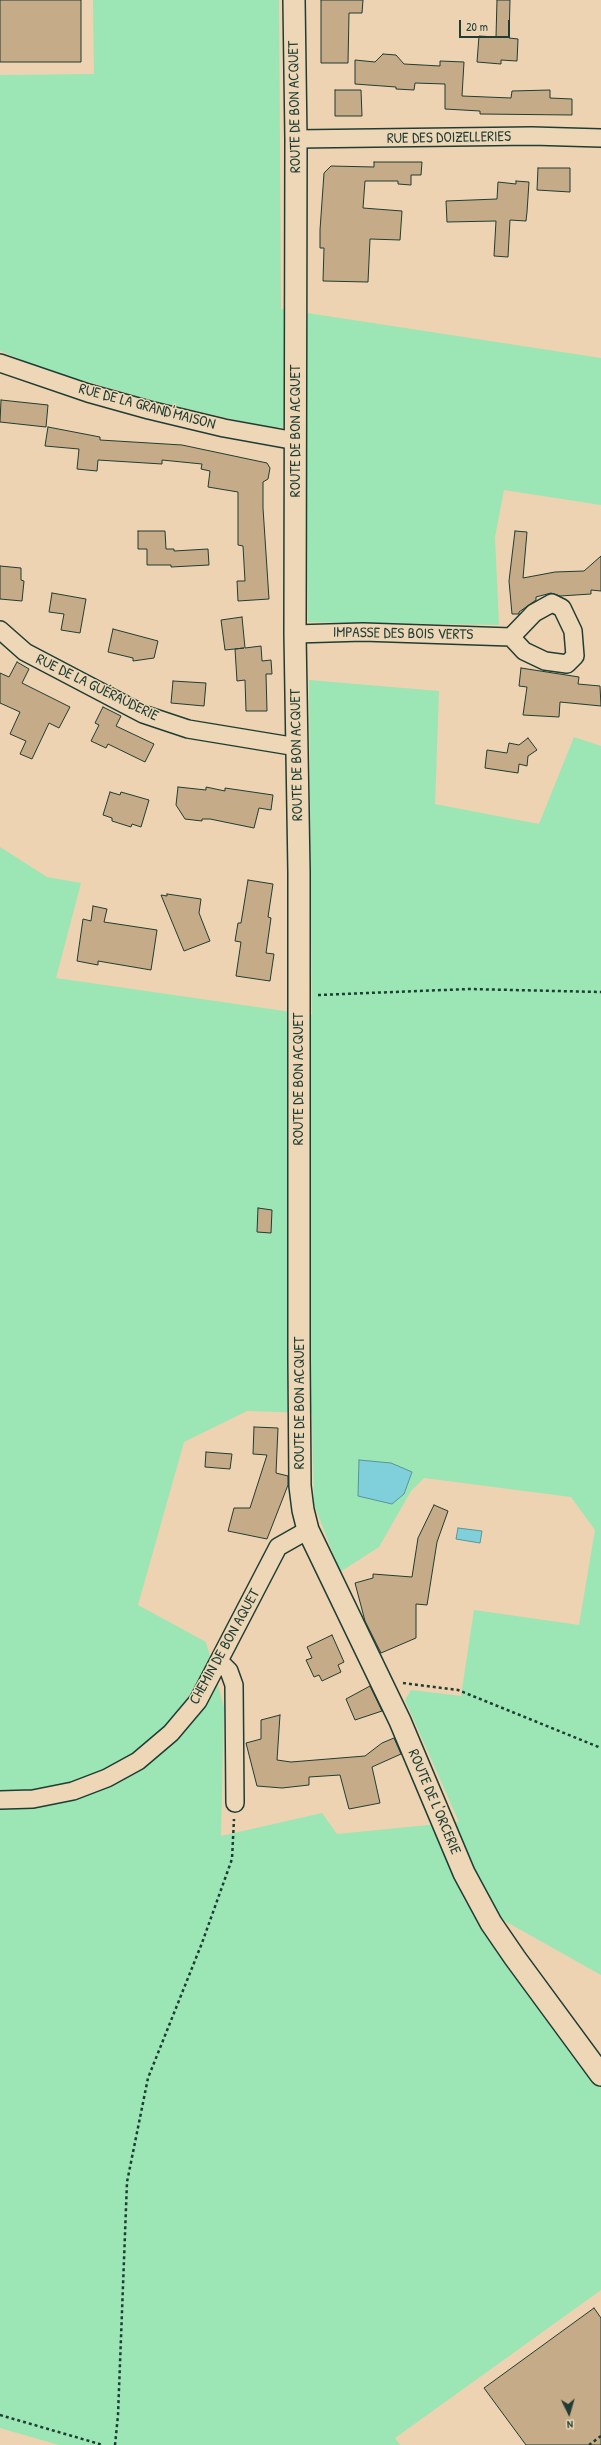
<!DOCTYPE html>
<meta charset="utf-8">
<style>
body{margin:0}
#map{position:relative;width:601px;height:2445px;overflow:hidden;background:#edd3b1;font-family:"Patrick Hand",sans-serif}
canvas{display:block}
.north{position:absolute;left:549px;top:2393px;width:40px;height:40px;-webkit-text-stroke:3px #edd7b6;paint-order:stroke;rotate:175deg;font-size:11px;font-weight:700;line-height:16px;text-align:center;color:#1f3d34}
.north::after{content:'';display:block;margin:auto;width:14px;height:18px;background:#1f3d34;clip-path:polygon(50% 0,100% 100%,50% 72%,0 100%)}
.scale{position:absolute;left:459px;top:20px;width:51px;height:18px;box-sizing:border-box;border:2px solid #1f3d34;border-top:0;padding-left:5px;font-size:12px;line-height:14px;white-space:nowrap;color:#1f3d34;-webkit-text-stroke:3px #edd7b6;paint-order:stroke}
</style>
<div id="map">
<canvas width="601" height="2445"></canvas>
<div class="north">N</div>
<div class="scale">20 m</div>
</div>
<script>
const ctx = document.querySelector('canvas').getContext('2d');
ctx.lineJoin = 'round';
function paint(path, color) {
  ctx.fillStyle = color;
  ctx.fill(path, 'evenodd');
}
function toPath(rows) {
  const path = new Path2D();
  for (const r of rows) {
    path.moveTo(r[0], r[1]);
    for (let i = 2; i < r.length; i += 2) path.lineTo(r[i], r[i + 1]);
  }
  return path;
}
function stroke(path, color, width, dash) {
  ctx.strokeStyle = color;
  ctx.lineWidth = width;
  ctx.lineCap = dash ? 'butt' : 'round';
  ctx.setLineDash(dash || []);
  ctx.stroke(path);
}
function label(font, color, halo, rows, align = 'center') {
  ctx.font = font + ' "Patrick Hand",sans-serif';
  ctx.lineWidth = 3;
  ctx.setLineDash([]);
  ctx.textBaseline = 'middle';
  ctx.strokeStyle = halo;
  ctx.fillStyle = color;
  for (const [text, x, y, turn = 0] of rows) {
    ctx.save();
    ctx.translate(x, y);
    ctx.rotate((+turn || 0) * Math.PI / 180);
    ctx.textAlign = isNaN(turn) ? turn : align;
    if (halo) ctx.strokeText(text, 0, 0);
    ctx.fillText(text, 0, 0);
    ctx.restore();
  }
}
paint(toPath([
 [93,0,279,0,281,309,601,358,601,505,504,490,495,537,499,625,308,622,306,428,266,427,161,403,46,370,0,351,0,75,94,74],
 [309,680,439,691,435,804,539,824,574,737,601,746,601,1975,462,1897,601,2069,601,2290,395,2438,400,2445,59,2445,0,2428,0,847,47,877,81,883,56,978,312,1015],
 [247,1411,312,1413,314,1504,340,1572,379,1547,411,1491,424,1478,571,1497,595,1530,579,1625,474,1610,461,1696,411,1690,405,1700,459,1822,337,1834,322,1813,221,1836,224,1707,206,1642,138,1605,184,1442]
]), '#9ce5b4');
const water = toPath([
 [359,1460,391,1463,412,1472,404,1494,392,1504,358,1496,359,1460],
 [458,1528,482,1531,480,1543,456,1539,458,1528]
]);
paint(water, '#80d0dc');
stroke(water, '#599599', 1);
const building = toPath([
 [0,0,81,0,81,62,0,62,0,0],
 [321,0,363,0,362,13,349,13,348,63,321,63,321,0],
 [497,0,510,0,509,38,518,39,517,61,501,60,501,64,477,62,479,36,496,37,497,0],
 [383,54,396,55,404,64,440,66,440,61,464,62,462,96,511,98,512,91,550,90,550,98,572,99,572,115,480,114,480,111,445,109,445,84,415,83,414,90,396,89,396,87,355,84,355,60,375,62,383,54],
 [335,90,361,90,362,116,335,116,335,90],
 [374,162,422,162,421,175,411,175,411,185,398,184,398,181,365,181,363,208,402,211,400,240,370,239,368,282,323,281,324,248,320,248,320,230,324,173,331,166,374,167,374,162],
 [538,168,570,168,570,192,537,190,538,168],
 [516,181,529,182,527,212,526,221,510,220,508,257,494,256,496,221,447,222,446,201,497,199,498,182,516,184,516,181],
 [1,400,48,405,46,427,0,422,1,400],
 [48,427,100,437,100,440,182,445,267,463,270,468,268,479,263,482,263,508,269,599,238,601,237,581,245,581,243,546,238,545,238,492,208,487,210,471,201,469,202,464,162,460,162,464,98,460,97,471,77,469,79,449,45,446,48,427],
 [138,531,165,531,166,549,174,549,174,551,208,549,209,565,171,567,171,565,147,565,147,549,138,549,138,531],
 [515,531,527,532,523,578,555,572,584,571,601,556,601,591,591,590,591,594,560,596,551,593,536,597,536,600,519,612,519,614,512,614,509,581,515,531],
 [0,566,21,568,21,580,24,581,22,601,0,599,0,566],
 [52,593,86,599,80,633,61,630,64,614,49,612,52,593],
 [242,617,245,648,261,646,262,661,271,660,272,674,266,674,267,711,246,711,245,680,237,681,235,649,244,648,225,650,221,620,242,617],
 [113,629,158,641,154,658,133,661,133,658,108,652,113,629],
 [17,662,29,669,22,683,70,707,59,728,49,723,32,759,20,754,26,741,10,734,20,712,0,703,0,673,9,677,17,662],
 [521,668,579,677,578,684,600,686,601,706,560,702,559,717,523,715,527,687,519,686,521,668],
 [173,681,206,683,204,706,171,703,173,681],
 [103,707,121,716,116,726,154,744,145,762,108,744,106,748,91,741,99,725,95,723,103,707],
 [528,738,537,750,528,756,527,766,519,764,518,773,485,768,487,750,507,753,509,743,519,745,528,738],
 [178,787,206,790,206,787,225,791,225,788,273,795,271,810,259,808,254,828,210,819,202,819,202,821,185,819,176,805,178,787],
 [110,792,120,795,121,792,149,800,141,827,132,824,131,827,112,821,112,818,103,815,110,792],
 [248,880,273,884,268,917,271,918,266,953,274,954,270,981,236,976,241,942,235,941,238,923,241,923,248,880],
 [167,894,201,899,199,913,210,941,184,951,161,895,167,896,167,894],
 [93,906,107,909,104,922,157,930,151,970,98,961,98,965,77,961,83,919,91,921,93,906],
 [258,1208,272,1210,271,1233,257,1232,258,1208],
 [254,1427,278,1428,276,1473,288,1476,288,1485,267,1539,228,1531,234,1508,250,1508,267,1455,253,1454,254,1427],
 [206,1452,232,1454,230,1469,205,1467,206,1452],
 [434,1505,448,1511,437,1542,427,1605,416,1604,416,1638,381,1653,365,1621,355,1583,373,1578,373,1574,412,1577,418,1538,434,1505],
 [332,1635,344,1662,338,1665,341,1672,322,1681,319,1675,314,1677,306,1660,312,1658,307,1647,332,1635],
 [370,1686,382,1711,355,1720,346,1699,370,1686],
 [280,1715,277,1760,291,1762,365,1756,382,1743,394,1738,401,1754,372,1767,380,1803,349,1809,340,1775,309,1777,309,1785,282,1788,257,1786,246,1743,261,1739,261,1720,280,1715],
 [594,2308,601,2318,601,2445,526,2445,484,2388,594,2308]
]);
paint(building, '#c6ab88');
stroke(building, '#1f3d34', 1);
const minor = toPath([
 [296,139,532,136,601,138],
 [0,363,88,393,149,410,224,428,296,441],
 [0,630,25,652,143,714,188,729,297,747],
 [295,634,363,632,511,637,524,651,545,661,567,664,575,656,573,631,562,608,552,603,534,613,511,637],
 [220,1662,229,1671,234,1685,235,1803],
 [0,1800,33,1799,73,1791,107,1778,138,1761,171,1733,198,1701,278,1547,308,1530]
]);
const tertiary = toPath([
 [294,0,296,139,295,634,299,872,299,1359,300,1486,303,1510,308,1530,400,1721,464,1873,491,1923,515,1958,601,2075]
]);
stroke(minor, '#1f3d34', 20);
stroke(tertiary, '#1f3d34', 24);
stroke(toPath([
 [318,995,469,989,601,992],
 [403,1683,458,1690,601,1748],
 [0,2415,103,2445],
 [115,2445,118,2415,127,2182,148,2078,202,1943,232,1859,234,1819],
 [589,2445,601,2436]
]), '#1f3d34', 2.5, [3, 3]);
stroke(minor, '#edd7b6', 17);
stroke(tertiary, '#edd7b6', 21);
label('15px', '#1f3d34', '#edd7b6', [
 ["ROUTE DE BON ACQUET",295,107,-91],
 ["RUE DES DOIZELLERIES",449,138,-1],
 ["RUE DE LA GRAND'MAISON",147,407,15],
 ["ROUTE DE BON ACQUET",296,431,-90],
 ["IMPASSE DES BOIS VERTS",403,634,1],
 ["RUE DE LA GUÉRAUDERIE",97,688,26],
 ["ROUTE DE BON ACQUET",297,755,-91],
 ["ROUTE DE BON ACQUET",299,1079,-90],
 ["ROUTE DE BON ACQUET",300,1403,-90],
 ["CHEMIN DE BON AQUET",225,1647,-61],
 ["ROUTE DE L'ORCERIE",434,1802,67]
]);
</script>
